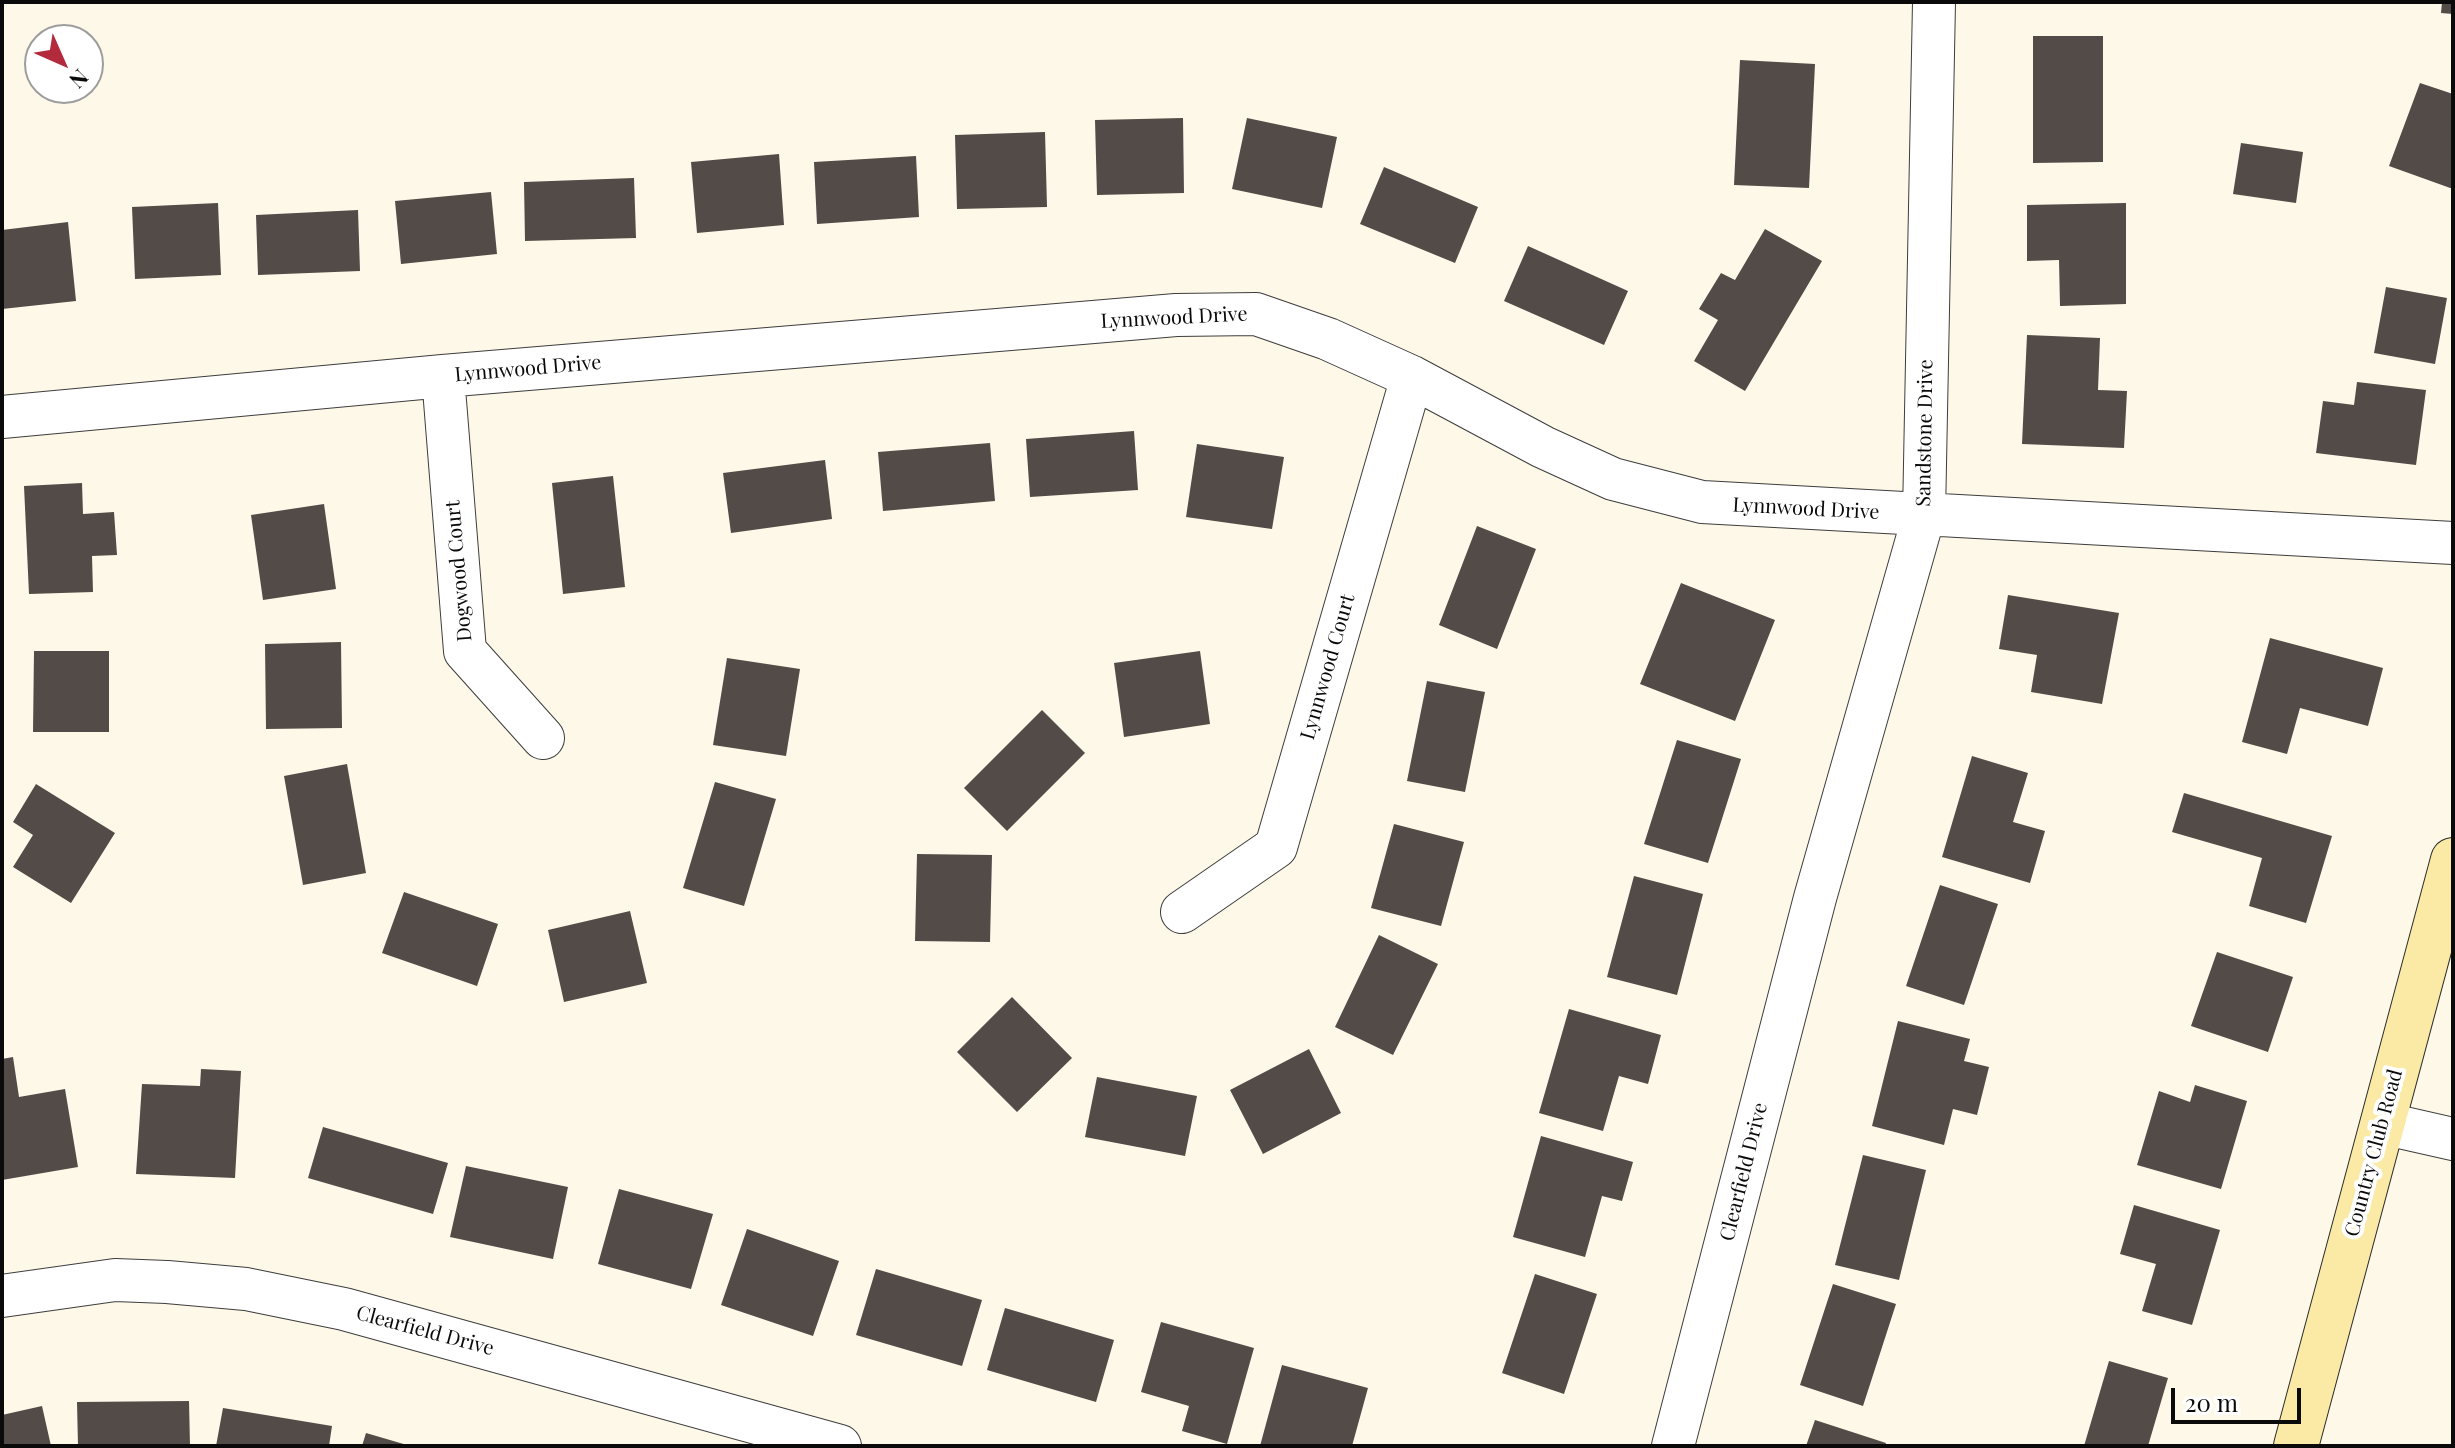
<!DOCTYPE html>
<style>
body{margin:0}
#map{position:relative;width:2455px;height:1448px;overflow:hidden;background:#fef8e8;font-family:"Playfair Display",serif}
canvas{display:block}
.frame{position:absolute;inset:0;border:4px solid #0a0a0a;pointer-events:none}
.north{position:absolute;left:24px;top:24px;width:80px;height:80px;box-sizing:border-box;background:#fff;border:2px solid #9d9d9d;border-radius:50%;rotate:135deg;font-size:22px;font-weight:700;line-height:32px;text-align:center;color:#0a0a0a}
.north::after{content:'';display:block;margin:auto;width:28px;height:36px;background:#b32a3c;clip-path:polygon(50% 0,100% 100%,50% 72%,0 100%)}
.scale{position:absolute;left:2171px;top:1388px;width:130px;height:36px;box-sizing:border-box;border:4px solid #0a0a0a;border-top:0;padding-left:10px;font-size:24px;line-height:28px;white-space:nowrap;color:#0a0a0a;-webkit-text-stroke:6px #fff;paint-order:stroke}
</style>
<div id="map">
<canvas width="2455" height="1448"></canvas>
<div class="frame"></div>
<div class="north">N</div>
<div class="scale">20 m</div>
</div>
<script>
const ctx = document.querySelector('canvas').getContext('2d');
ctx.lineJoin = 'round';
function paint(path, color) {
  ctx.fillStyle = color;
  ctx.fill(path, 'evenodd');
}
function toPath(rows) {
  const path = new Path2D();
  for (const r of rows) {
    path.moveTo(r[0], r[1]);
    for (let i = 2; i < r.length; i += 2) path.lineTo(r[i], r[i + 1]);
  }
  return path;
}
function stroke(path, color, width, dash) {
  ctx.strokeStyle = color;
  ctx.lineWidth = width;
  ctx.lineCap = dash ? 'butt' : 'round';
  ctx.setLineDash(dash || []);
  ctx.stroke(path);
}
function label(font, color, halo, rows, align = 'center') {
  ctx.font = font + ' "Playfair Display",serif';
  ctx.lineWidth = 8;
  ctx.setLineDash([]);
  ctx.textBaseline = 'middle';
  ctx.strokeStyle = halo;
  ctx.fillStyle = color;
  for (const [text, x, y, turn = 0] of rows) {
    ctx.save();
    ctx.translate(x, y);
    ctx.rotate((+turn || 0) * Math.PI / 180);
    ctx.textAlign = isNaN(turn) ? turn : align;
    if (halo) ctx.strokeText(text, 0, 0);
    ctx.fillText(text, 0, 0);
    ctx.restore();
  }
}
paint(toPath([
 [2442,2,2453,2,2453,14,2441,13],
 [2033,36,2103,36,2103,162,2033,163],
 [1740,60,1815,64,1809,188,1734,185],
 [2420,83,2453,94,2453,189,2389,166],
 [1183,118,1184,193,1097,195,1095,120],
 [1247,118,1337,137,1322,208,1232,189],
 [1045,132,1047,207,957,209,955,135],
 [2241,143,2303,152,2296,203,2233,194],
 [779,154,784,225,697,233,691,162],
 [916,156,919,217,817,224,814,162],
 [1384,167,1478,207,1455,263,1360,224],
 [634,178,636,238,525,241,524,182],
 [491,192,497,254,401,264,395,201],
 [218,203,221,275,135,279,132,207],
 [2126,203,2126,304,2060,306,2059,260,2027,261,2027,205],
 [358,210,360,271,258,275,256,215],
 [68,222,76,301,2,309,2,230],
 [1765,229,1822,261,1745,391,1694,361,1718,320,1699,309,1721,273,1735,280],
 [1528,246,1628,291,1604,345,1504,301],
 [2386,287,2447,298,2435,364,2374,353],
 [2027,335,2100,338,2098,390,2127,391,2124,448,2022,444],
 [2357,382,2426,390,2416,465,2316,453,2323,401,2354,405],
 [1134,431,1138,490,1030,497,1026,439],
 [990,443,995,501,883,511,878,452],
 [1197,444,1284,457,1272,529,1186,517],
 [825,460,832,519,731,533,723,473],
 [613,476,625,587,563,594,552,483],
 [82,483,83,514,114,512,117,555,92,556,93,592,29,594,24,486],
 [324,504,336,589,263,600,251,515],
 [1477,526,1536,549,1497,649,1439,625],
 [1681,583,1775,620,1735,721,1640,684],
 [2008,595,2119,613,2102,704,2031,692,2037,655,1999,649],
 [2270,638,2383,668,2368,726,2300,708,2287,754,2242,742],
 [341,642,342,728,266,729,265,644],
 [34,651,109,651,109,732,33,732],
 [1200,651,1210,724,1124,737,1114,663],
 [727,658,800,669,786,756,713,745],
 [1427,681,1485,692,1465,792,1407,781],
 [1042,710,1085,753,1007,831,964,788],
 [1677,740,1741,759,1708,863,1644,844],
 [1972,756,2028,773,2013,822,2045,831,2030,883,1942,857],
 [347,764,366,873,303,885,284,776],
 [715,782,776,799,744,906,683,888],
 [36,784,115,833,71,903,13,867,33,835,13,822],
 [2184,793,2332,836,2306,923,2249,906,2262,858,2172,832],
 [1394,824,1464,842,1441,926,1371,908],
 [917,854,992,855,990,942,915,941],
 [1634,876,1703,894,1677,995,1607,977],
 [1940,885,1998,904,1964,1005,1906,986],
 [404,892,498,924,477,986,382,953],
 [630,911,647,983,564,1002,548,930],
 [1379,935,1438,964,1393,1055,1335,1027],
 [2217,952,2293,977,2268,1052,2191,1026],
 [1012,997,1072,1058,1017,1112,957,1052],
 [1569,1009,1661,1035,1648,1084,1619,1076,1603,1131,1539,1113],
 [1898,1021,1970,1039,1964,1061,1989,1067,1977,1115,1953,1109,1944,1145,1872,1126],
 [1309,1049,1341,1113,1263,1154,1230,1090],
 [13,1057,19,1097,65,1089,78,1167,2,1180,2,1059],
 [201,1069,241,1071,235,1178,136,1174,142,1084,200,1086],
 [1097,1077,1197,1096,1185,1156,1085,1137],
 [2195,1085,2247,1101,2221,1189,2137,1165,2159,1091,2190,1102],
 [323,1127,448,1163,433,1214,308,1178],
 [1541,1136,1633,1162,1622,1201,1602,1196,1585,1257,1513,1237],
 [1863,1155,1926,1170,1899,1280,1835,1265],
 [466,1166,568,1187,553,1259,450,1237],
 [619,1189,713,1214,691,1289,598,1264],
 [2134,1205,2220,1230,2192,1325,2142,1311,2156,1264,2120,1254],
 [747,1229,839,1261,813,1336,721,1305],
 [876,1269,982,1300,962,1366,856,1335],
 [1535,1274,1597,1294,1564,1394,1502,1373],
 [1833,1284,1896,1304,1863,1406,1800,1385],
 [1005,1308,1114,1340,1096,1402,987,1370],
 [1161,1322,1254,1348,1227,1444,1182,1431,1189,1406,1141,1392],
 [2109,1361,2168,1378,2148,1446,2084,1446],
 [1282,1365,1368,1388,1352,1446,1260,1446],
 [189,1401,190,1446,78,1446,77,1402],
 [42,1406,51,1446,2,1446,2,1415],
 [223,1408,332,1426,329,1446,216,1446],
 [1815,1420,1886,1443,1885,1446,1806,1446],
 [366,1433,407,1445,407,1446,362,1446]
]), '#524b47');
const street = toPath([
 [443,376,465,651,543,738],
 [2,417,443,376,1046,326,1176,315,1256,314,1328,339,1412,377,1543,447,1613,479,1702,502,2453,543],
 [1182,912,1276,847,1412,377],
 [2382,1123,2453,1139],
 [2,1296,115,1280,167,1282,246,1289,344,1309,840,1446],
 [1673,1446,1815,898,1924,515,1934,2]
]);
const secondary = toPath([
 [2296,1446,2453,860]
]);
stroke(street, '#3d3d3d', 44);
stroke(secondary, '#2c2c2c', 46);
stroke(street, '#fff', 42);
stroke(secondary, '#fbeaa6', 44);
label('20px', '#0a0a0a', '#fff', [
 ["Lynnwood Drive",1174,318,-3],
 ["Lynnwood Drive",528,369,-5],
 ["Sandstone Drive",1925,433,-89],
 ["Lynnwood Drive",1806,509,3],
 ["Dogwood Court",459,571,-95],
 ["Lynnwood Court",1328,667,-74],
 ["Country Club Road",2374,1153,-75],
 ["Clearfield Drive",1744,1172,-76],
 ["Clearfield Drive",425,1331,15]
]);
</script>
